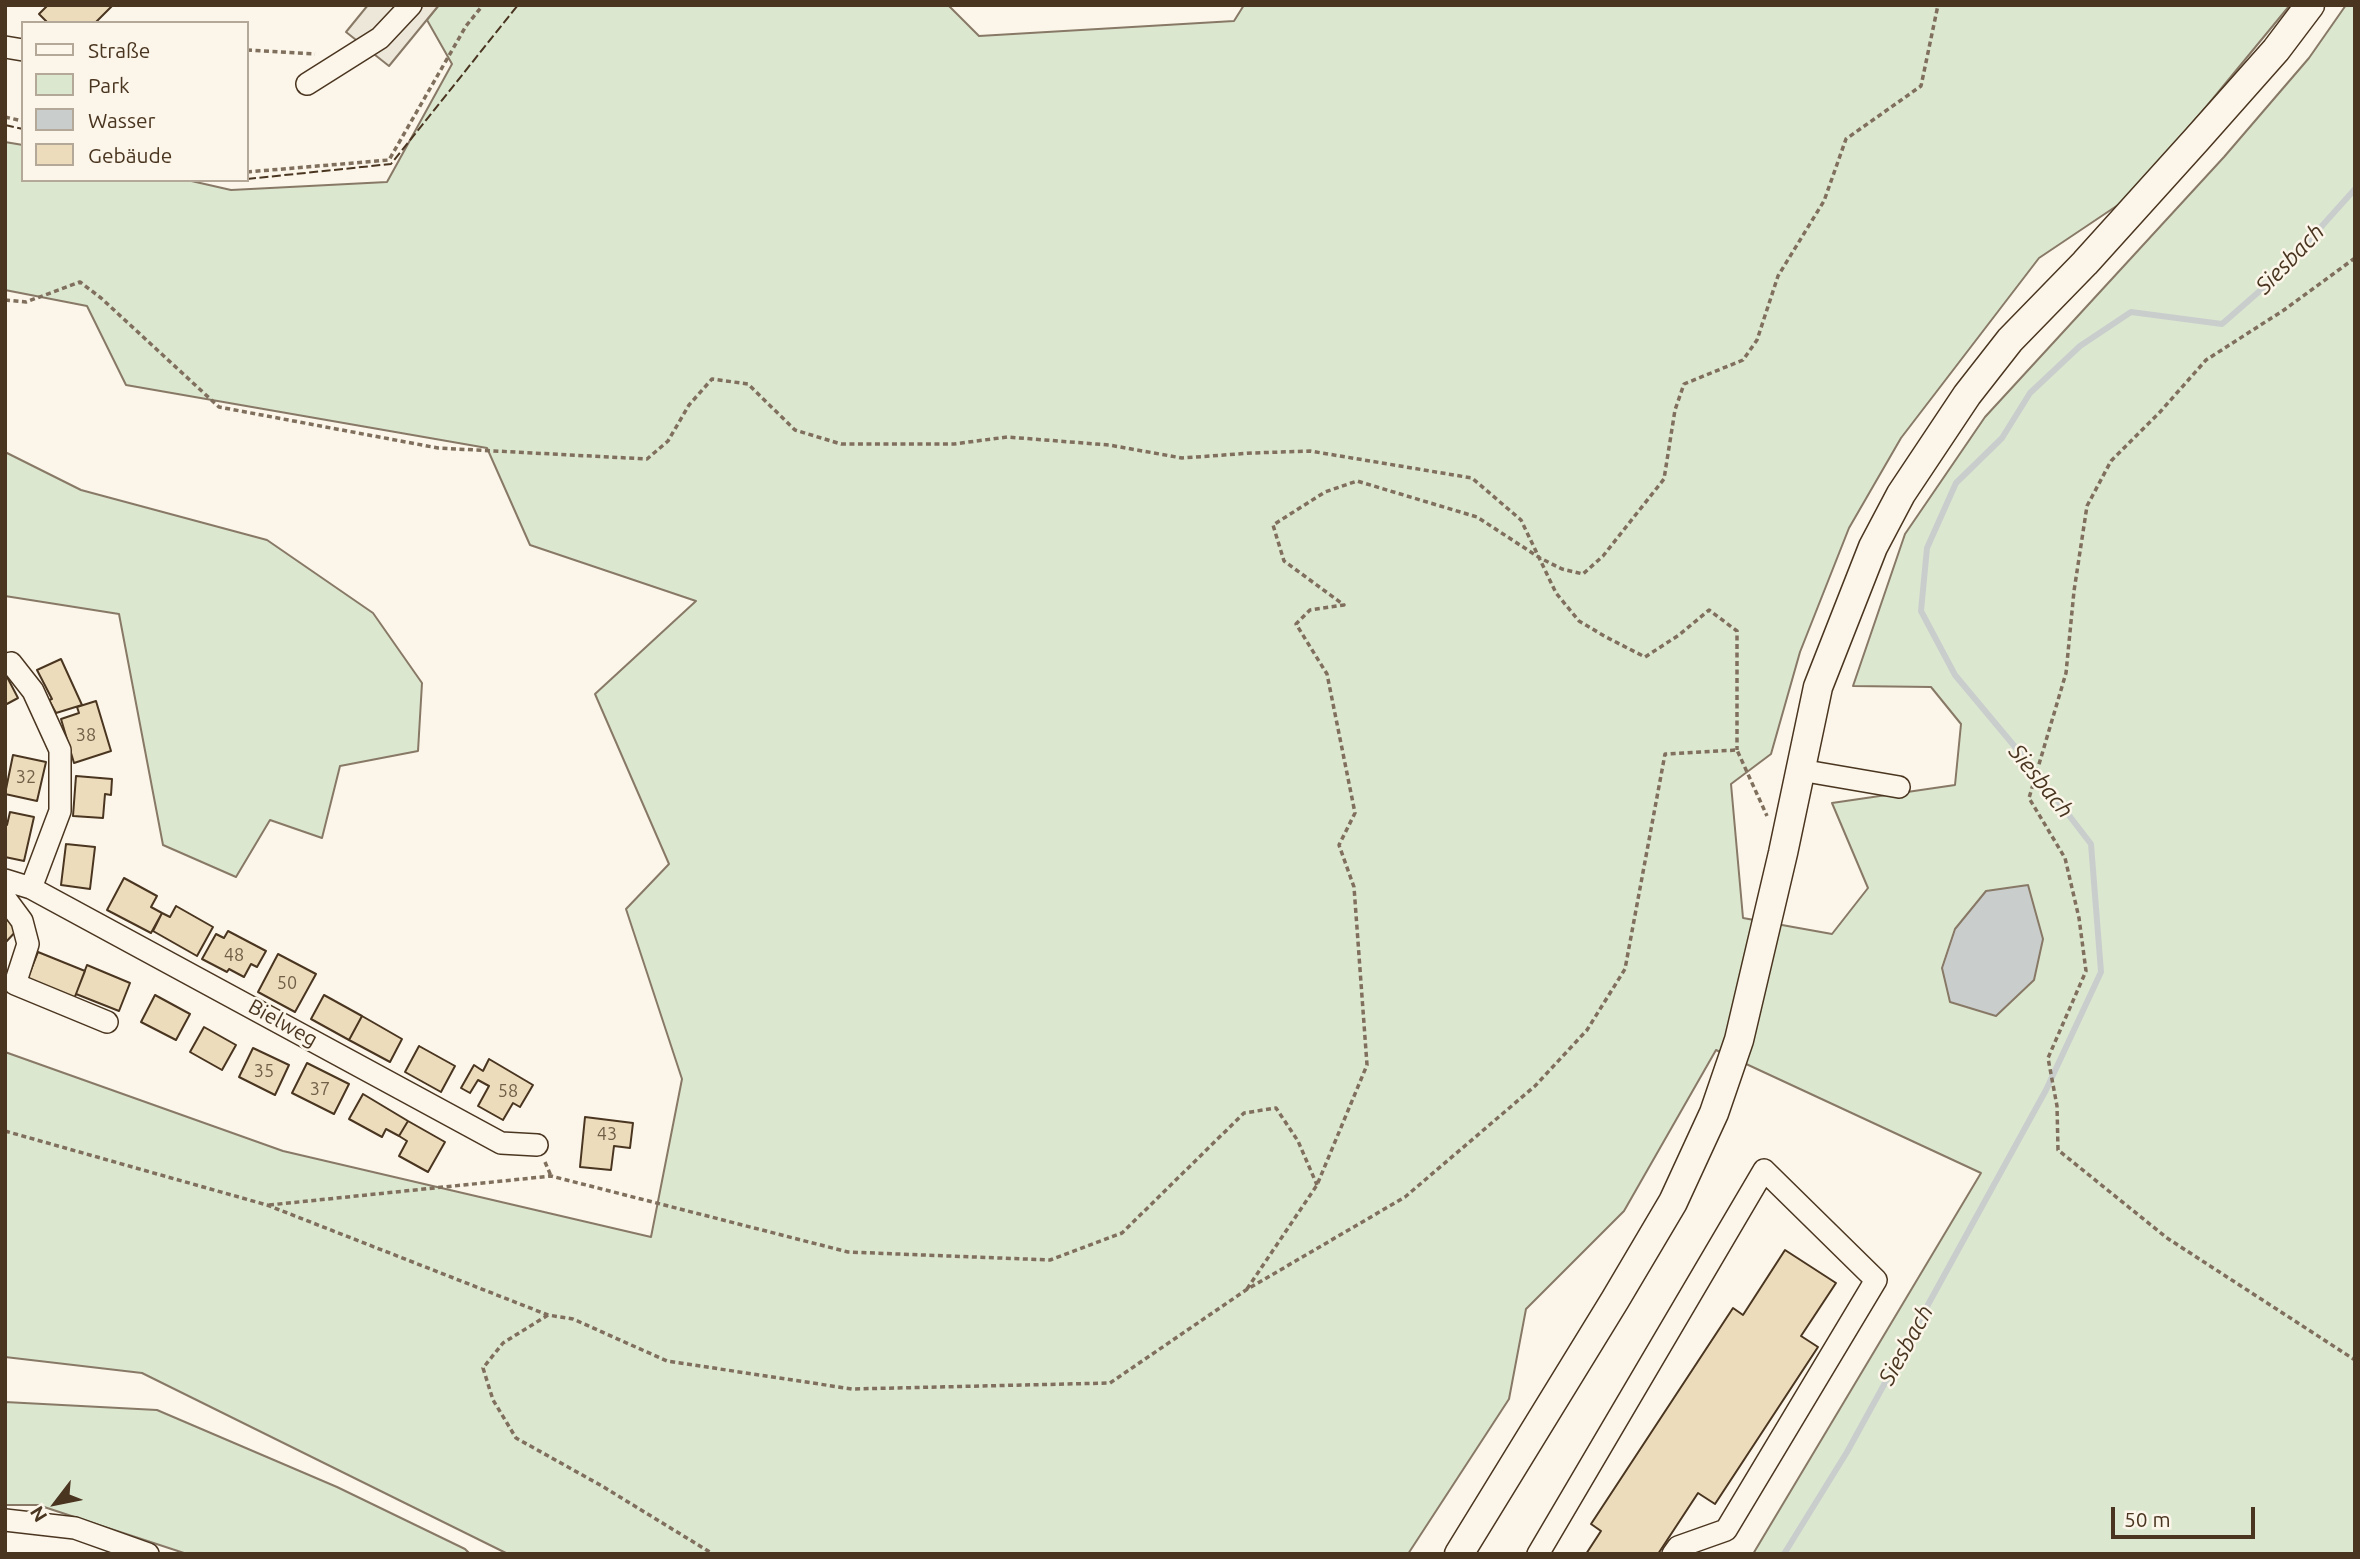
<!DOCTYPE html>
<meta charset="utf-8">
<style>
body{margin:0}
#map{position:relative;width:2360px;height:1559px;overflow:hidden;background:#fbf6e9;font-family:Ubuntu,sans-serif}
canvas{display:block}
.frame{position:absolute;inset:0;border:7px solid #4a3520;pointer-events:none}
.legend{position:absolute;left:21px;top:21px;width:228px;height:161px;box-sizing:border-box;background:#fbf6e9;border:2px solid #b4a999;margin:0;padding:9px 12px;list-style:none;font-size:21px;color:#4a3520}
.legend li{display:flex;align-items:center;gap:14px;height:35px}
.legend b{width:35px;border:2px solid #b4a999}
.north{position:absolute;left:21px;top:1468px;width:70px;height:70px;-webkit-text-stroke:5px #fbf6e9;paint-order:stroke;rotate:238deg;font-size:19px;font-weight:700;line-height:28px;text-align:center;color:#4a3520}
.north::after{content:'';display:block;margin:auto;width:24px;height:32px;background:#4a3520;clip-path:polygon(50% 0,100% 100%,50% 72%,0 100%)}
.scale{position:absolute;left:2111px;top:1507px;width:144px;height:32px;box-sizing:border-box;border:4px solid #4a3520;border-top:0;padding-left:9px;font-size:21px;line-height:24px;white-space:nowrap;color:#4a3520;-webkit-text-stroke:5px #fbf6e9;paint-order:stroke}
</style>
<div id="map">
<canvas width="2360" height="1559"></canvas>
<div class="frame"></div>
<ul class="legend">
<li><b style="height:9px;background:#fbf6e9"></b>Straße</li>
<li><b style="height:19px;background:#dce7d0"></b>Park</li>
<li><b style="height:19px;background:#c9cecd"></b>Wasser</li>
<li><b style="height:19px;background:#ecdcbc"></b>Gebäude</li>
</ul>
<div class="north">N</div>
<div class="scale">50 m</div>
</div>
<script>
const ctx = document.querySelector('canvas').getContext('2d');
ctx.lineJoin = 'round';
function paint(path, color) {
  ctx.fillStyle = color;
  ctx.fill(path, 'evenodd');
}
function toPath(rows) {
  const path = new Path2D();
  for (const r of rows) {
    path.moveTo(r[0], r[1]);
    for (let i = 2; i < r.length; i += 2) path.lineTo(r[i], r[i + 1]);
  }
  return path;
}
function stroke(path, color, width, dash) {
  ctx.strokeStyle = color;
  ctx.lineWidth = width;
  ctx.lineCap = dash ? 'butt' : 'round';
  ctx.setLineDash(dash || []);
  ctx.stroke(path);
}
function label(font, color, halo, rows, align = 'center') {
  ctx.font = font + ' Ubuntu,sans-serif';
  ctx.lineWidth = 5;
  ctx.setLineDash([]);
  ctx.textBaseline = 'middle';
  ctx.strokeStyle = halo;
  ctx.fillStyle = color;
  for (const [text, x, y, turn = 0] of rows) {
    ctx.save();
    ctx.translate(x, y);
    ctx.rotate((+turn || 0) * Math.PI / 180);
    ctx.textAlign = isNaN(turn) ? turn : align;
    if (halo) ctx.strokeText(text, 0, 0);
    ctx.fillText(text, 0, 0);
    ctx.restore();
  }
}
const green = toPath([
 [439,5,948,5,979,36,1234,21,1244,5,2290,5,2206,107,2127,199,2039,258,1901,438,1849,528,1800,652,1771,754,1731,784,1743,918,1832,934,1868,888,1832,803,1955,785,1961,724,1931,687,1853,686,1905,534,1985,417,2224,157,2309,58,2346,5,2355,5,2355,1554,1753,1554,1981,1173,1716,1050,1624,1211,1526,1309,1509,1399,1408,1554,508,1554,142,1373,5,1357,5,1052,283,1151,651,1237,682,1079,626,909,669,864,595,694,696,601,530,545,487,448,126,385,87,306,5,290,5,142,23,145,23,180,187,180,231,190,387,182,452,64,427,20,439,5],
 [5,452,81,490,267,540,373,613,422,683,418,751,340,766,322,838,270,820,236,877,163,845,119,614,5,596,5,452],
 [5,1402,157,1410,337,1487,465,1549,470,1554,187,1554,38,1505,5,1505,5,1402]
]);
paint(green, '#dce7d0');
stroke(green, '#887966', 2);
const parking = toPath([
 [368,5,439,5,389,66,346,32,368,5]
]);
paint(parking, '#ede7d9');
stroke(parking, '#887966', 2);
const water = toPath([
 [2028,885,2043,939,2034,980,1996,1016,1950,1002,1942,968,1955,929,1986,891,2028,885]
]);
paint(water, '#c9cecd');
stroke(water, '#887966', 2);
stroke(toPath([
 [1784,1554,1847,1452,2046,1090,2101,972,2091,844,2031,766,1955,675,1921,611,1927,548,1956,483,2002,438,2030,393,2080,346,2131,312,2222,324,2278,275,2355,189]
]), '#c9cecd', 6);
const building = toPath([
 [48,5,113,5,95,23,48,23,39,14,48,5],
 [61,659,82,705,56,713,49,700,52,699,37,670,61,659],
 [5,673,18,698,5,705,5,673],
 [96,701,111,751,74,763,61,719,79,713,77,707,96,701],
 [13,755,46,762,37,801,5,794,13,755],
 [76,776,112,779,111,795,105,794,103,818,73,816,76,776],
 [10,812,34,817,24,861,5,857,5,825,7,825,10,812],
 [66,844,95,847,90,889,61,885,66,844],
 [124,878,157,896,151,907,162,913,151,933,107,910,124,878],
 [176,906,213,927,197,956,153,931,162,913,170,917,176,906],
 [5,918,18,929,5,943,5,918],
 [228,931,266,951,257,967,251,964,244,977,229,969,227,972,202,959,216,934,224,938,228,931],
 [38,952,85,971,74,999,27,980,38,952],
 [278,954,316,974,295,1012,258,992,278,954],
 [87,965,130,983,119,1011,76,994,87,965],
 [155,995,190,1014,176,1040,141,1022,155,995],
 [324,995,362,1016,349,1040,311,1019,324,995],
 [362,1016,402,1039,390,1062,349,1040,362,1016],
 [204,1027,236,1045,222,1070,190,1052,204,1027],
 [419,1046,455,1066,441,1092,405,1072,419,1046],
 [253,1048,289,1065,275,1095,239,1077,253,1048],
 [489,1059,533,1085,520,1107,513,1103,503,1120,478,1106,489,1086,478,1080,470,1093,461,1088,474,1065,483,1071,489,1059],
 [307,1063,349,1084,334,1114,292,1093,307,1063],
 [363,1094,408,1121,399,1136,386,1129,382,1137,349,1119,363,1094],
 [585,1117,633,1123,630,1148,614,1146,611,1170,580,1167,585,1117],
 [408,1121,445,1142,428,1172,399,1156,407,1141,399,1136,408,1121],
 [1785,1250,1836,1283,1801,1336,1818,1347,1715,1504,1698,1493,1658,1554,1586,1554,1601,1531,1591,1524,1733,1308,1743,1315,1785,1250]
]);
paint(building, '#ecdcbc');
stroke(building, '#4a3520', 2);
const minor = toPath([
 [5,47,23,50],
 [307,84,380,38,411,5],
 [11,663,33,691,60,750,60,811,31,888],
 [1800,770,1899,787],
 [5,880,31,888,501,1143,537,1145],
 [5,898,22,921,28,944,15,984,107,1022],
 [5,1520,75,1528,148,1554],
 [1538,1554,1764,1170,1876,1280,1726,1530,1678,1547,1673,1554]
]);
const major = toPath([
 [1459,1554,1615,1300,1673,1202,1714,1113,1739,1040,1783,853,1818,687,1873,547,1901,494,1967,395,2010,340,2085,263,2197,139,2276,50,2310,5]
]);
stroke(minor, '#4a3520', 24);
stroke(major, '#4a3520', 31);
stroke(toPath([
 [247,50,315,54],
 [5,117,23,121],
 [247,172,389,160,466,26,483,5],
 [2355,258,2284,310,2206,360,2160,412,2111,461,2087,506,2074,591,2066,673,2029,798,2065,858,2079,918,2086,971,2048,1058,2057,1106,2058,1150,2167,1238,2355,1360],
 [5,300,26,302,80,282,101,298,219,407,438,448,647,459,668,441,689,405,712,379,748,384,795,430,841,444,954,444,1007,437,1109,445,1182,458,1252,453,1310,451,1472,478,1521,520,1556,593,1579,621,1606,637,1645,657,1679,635,1709,610,1737,631,1737,750],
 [5,1131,267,1205,548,1315,573,1319,667,1361,852,1389,1110,1383,1246,1290,1405,1197,1535,1086,1587,1030,1625,969,1665,754,1737,750,1767,816],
 [545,1162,551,1176],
 [269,1205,551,1176,848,1252,1050,1260,1122,1233,1244,1113,1276,1108,1298,1141,1317,1185],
 [1247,1289,1317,1185,1367,1065,1354,887,1339,845,1355,813,1327,674,1296,624,1310,610,1344,605,1284,561,1273,525,1325,492,1357,481,1477,517,1540,558,1562,569,1583,574,1603,556,1664,479,1675,410,1684,384,1743,360,1757,340,1778,276,1824,201,1846,139,1921,86,1938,5],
 [548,1315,503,1343,483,1368,493,1400,516,1438,602,1486,713,1554]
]), '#7f6f5c', 3.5, [5, 3.5]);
stroke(minor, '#fbf6e9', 21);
stroke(major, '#fbf6e9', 28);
stroke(toPath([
 [5,125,23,129],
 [247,179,391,164,518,5]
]), '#4a3520', 2, [9, 3.5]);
label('18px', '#725f47', null, [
 ["38",86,735],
 ["32",26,777],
 ["48",234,955],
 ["50",287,983],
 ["35",264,1071],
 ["37",320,1089],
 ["58",508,1091],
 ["43",607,1134]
]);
label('21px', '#4a3520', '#fbf6e9', [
 ["Bielweg",283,1023,29]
]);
label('italic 23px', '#4a3520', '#fbf6e9', [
 ["Siesbach",2290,259,-46],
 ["Siesbach",2041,781,51],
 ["Siesbach",1906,1345,-61]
]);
</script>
